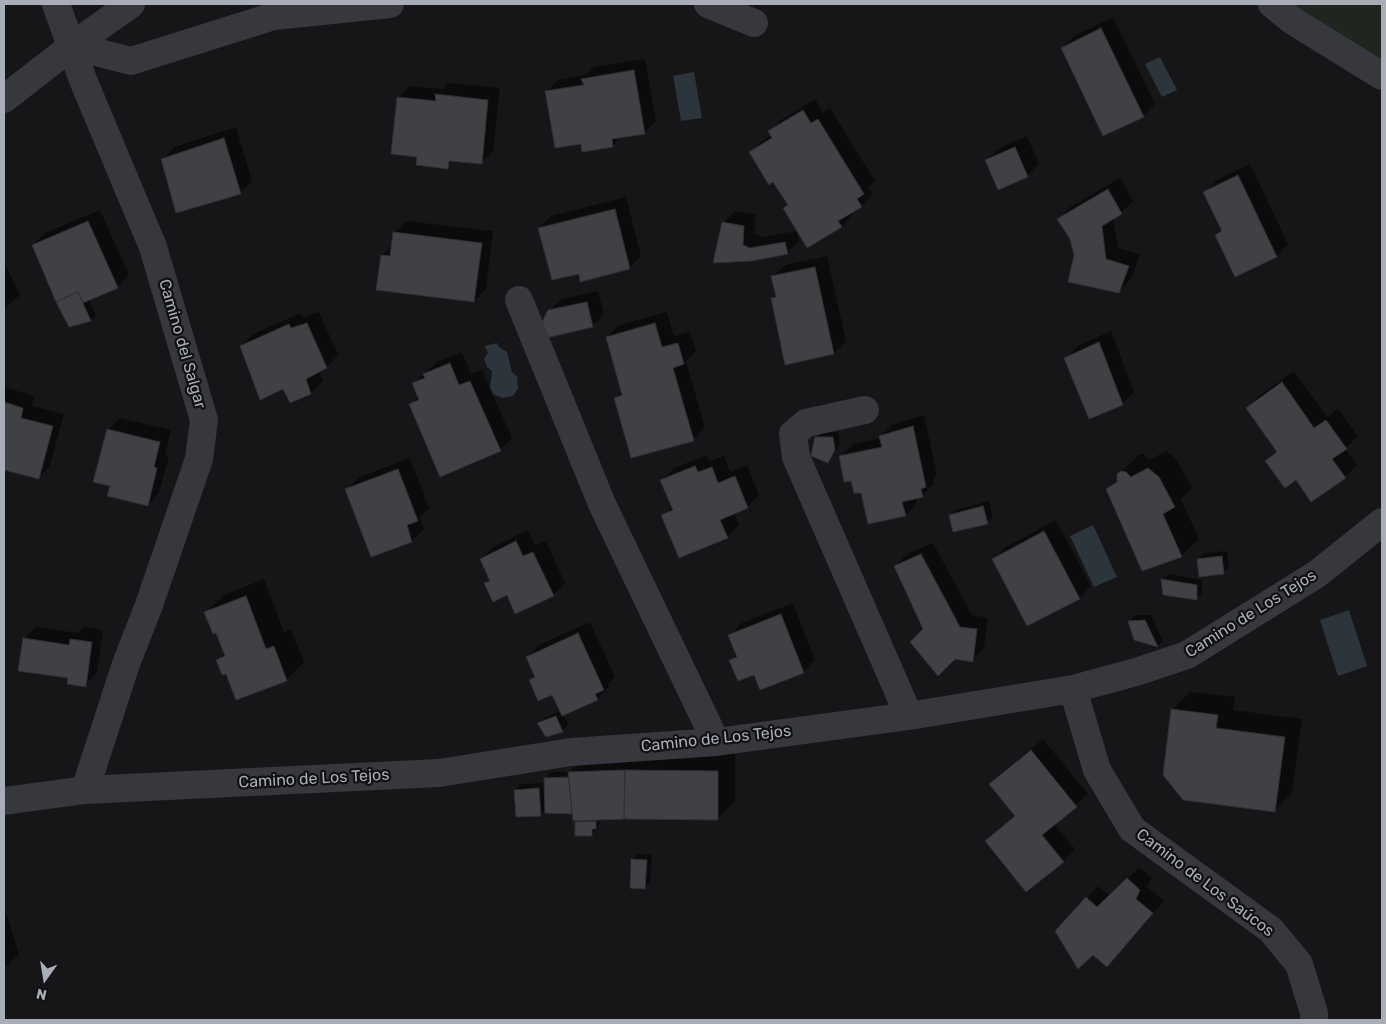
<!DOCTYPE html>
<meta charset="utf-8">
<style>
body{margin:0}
#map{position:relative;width:1386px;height:1024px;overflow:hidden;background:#161618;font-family:Rubik,sans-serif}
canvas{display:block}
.frame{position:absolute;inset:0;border:5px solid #a8adb8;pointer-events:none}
.north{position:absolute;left:20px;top:954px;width:50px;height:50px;-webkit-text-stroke:4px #111113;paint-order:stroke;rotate:193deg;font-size:14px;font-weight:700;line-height:20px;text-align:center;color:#a8adb8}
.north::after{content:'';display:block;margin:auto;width:18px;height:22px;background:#a8adb8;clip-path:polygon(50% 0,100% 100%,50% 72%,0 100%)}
</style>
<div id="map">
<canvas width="1386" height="1024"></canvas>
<div class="frame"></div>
<div class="north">N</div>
</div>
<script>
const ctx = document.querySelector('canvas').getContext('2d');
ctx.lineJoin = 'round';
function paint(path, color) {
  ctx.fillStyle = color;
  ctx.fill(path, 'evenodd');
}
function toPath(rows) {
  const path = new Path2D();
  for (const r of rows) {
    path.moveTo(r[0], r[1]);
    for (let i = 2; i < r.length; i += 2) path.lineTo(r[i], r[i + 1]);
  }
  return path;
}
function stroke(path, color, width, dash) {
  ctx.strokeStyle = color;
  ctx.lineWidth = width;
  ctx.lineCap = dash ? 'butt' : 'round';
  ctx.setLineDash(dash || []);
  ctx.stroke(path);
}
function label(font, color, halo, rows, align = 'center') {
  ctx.font = font + ' Rubik,sans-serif';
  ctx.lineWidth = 4.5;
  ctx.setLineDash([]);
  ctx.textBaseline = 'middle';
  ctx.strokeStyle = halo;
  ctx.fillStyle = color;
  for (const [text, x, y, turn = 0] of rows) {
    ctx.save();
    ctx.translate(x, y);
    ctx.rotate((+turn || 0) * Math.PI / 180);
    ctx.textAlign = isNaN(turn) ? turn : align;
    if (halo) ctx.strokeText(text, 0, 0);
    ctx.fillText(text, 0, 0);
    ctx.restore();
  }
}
paint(toPath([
 [1272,4,1382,4,1382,76]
]), '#1e261f');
paint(toPath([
 [1160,57,1177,90,1162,97,1145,64],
 [694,72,702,118,681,121,673,76],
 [497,343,499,347,507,352,512,372,517,376,518,389,513,396,502,398,493,394,490,387,492,371,487,367,484,359,488,353,485,346],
 [1093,525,1117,577,1094,587,1070,536],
 [1349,610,1367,666,1338,676,1320,620]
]), '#2c353c');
paint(toPath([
 [1113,17,1155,104,1143,116,1104,134,1062,48,1074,36],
 [645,59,656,121,644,133,622,136,612,146,547,92,558,80,586,75,594,67],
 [448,83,500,88,493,151,481,163,454,160,447,167,419,156,398,98,410,86,442,89],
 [815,99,823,112,830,108,875,181,869,187,873,194,861,206,852,212,853,214,842,226,808,247,784,209,788,204,774,180,751,152,762,141,772,135,770,132,781,120],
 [236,127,252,181,240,193,163,159,174,147],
 [1027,136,1039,164,1027,176,999,189,986,161,998,149],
 [1250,164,1288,244,1277,256,1235,276,1216,235,1223,229,1205,192,1217,180],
 [1120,178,1133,201,1121,213,1113,218,1118,248,1140,254,1131,279,1119,291,1076,255,1071,239,1059,219,1070,207],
 [626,197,641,256,629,268,539,228,551,216],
 [100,210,129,275,117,287,89,299,96,315,90,320,33,245,45,233],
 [735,211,755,214,755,234,762,237,797,231,799,241,787,253,752,260,723,223],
 [406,221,493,231,486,289,474,301,382,255,393,244,394,233],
 [827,256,846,341,834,353,772,299,777,294,773,276,785,265],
 [4,262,20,295,4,309],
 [598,291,604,314,592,326,549,311,562,299],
 [319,312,338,355,327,367,319,371,323,381,311,393,284,388,241,346,253,334,301,313,303,317],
 [667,312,674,336,690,332,696,351,686,361,705,428,693,440,615,398,622,391,607,337,619,325],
 [1111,331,1134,392,1122,404,1066,358,1078,346],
 [462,352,471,374,482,370,512,438,500,450,411,405,419,396,414,384,437,362],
 [1294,371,1327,417,1338,409,1358,436,1345,449,1357,465,1345,477,1296,479,1267,461,1278,450,1247,408,1259,396],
 [4,387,34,396,32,406,64,414,50,466,38,478,4,468],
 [924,415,937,474,933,478,934,484,922,496,916,497,917,503,906,515,862,491,852,480,841,456,853,444,881,438,881,436,893,424],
 [120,418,171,430,165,455,169,456,159,493,147,505,111,485,108,430],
 [822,432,838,432,840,444,833,456,827,461,816,438],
 [1166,451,1177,460,1192,488,1181,499,1199,539,1181,556,1107,489,1118,479,1118,475,1140,454,1144,454,1149,460],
 [707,455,710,461,724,456,730,472,747,465,759,495,747,507,734,512,739,525,727,537,663,516,672,506,662,480,674,468],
 [410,458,429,508,420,518,424,529,412,541,372,555,347,489,359,477],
 [989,501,993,517,987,523,950,516,956,510],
 [1056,520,1091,586,1079,598,994,559,1006,547],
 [528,530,535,545,546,541,565,583,553,595,507,594,486,584,490,579,481,559,493,547],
 [933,543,972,615,988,618,984,648,972,660,924,629,895,566,907,554],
 [1227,551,1229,567,1223,573,1198,559,1204,553],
 [1168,574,1202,580,1202,593,1196,598,1163,580],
 [264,579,284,632,291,629,304,662,286,680,226,673,218,660,225,653,217,631,206,613,224,595],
 [793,603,815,660,803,672,755,673,731,660,737,654,730,635,742,623],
 [1135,615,1151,615,1163,641,1157,646,1130,621],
 [590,622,615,677,608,684,609,687,597,698,563,714,568,725,562,731,539,723,544,718,561,711,553,693,530,680,536,675,528,657,539,645],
 [36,627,78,633,83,627,103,630,97,673,85,685,69,677,24,639],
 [1190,692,1235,697,1233,710,1302,719,1292,793,1274,811,1164,775,1173,709],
 [1043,739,1088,794,1054,824,1075,849,1063,861,987,841,1016,815,990,784,1002,772],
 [644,753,735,754,735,801,717,819,601,819,597,829,591,835,576,822,578,820,573,811,571,813,546,809,540,815,515,790,521,784,545,783,545,778,551,772,570,772,581,760],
 [638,854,652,855,650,882,645,887,632,860],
 [1139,867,1152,878,1147,887,1164,901,1107,965,1093,953,1087,898,1098,886,1110,896],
 [4,906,19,954,7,966,4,967]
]), '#0007');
const building = toPath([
 [1101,28,1144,117,1103,136,1061,48,1101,28],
 [634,70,645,134,612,139,613,147,582,152,581,144,555,148,545,91,584,85,581,79,634,70],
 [435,94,488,100,482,164,449,161,448,169,416,165,417,157,391,154,397,97,436,101,435,94],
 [803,110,811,123,818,119,864,194,857,199,862,207,838,221,842,227,807,248,783,208,788,205,773,182,769,185,749,152,772,138,768,131,803,110],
 [224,138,241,194,176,213,161,159,224,138],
 [1015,147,1028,177,998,190,985,160,1015,147],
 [1238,175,1277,257,1235,277,1215,235,1222,231,1203,192,1238,175],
 [1108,189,1122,214,1102,226,1106,259,1129,266,1119,293,1068,282,1074,255,1070,239,1057,219,1108,189],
 [615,209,630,269,580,282,579,274,552,280,538,228,615,209],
 [88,221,118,288,83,303,78,292,56,302,32,245,88,221],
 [722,222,744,226,743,245,750,248,785,242,788,254,752,261,713,263,722,222],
 [393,232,482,243,474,302,376,290,381,255,390,256,393,232],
 [815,267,834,354,785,365,771,298,776,297,771,276,815,267],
 [78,292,91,321,69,327,56,302,78,292],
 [587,302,593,327,546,338,540,326,548,310,587,302],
 [307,323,327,368,306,379,311,394,290,403,283,389,260,400,240,346,289,324,291,328,307,323],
 [655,323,662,347,678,343,684,364,673,368,694,441,631,458,614,398,622,395,606,337,655,323],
 [1099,342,1123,405,1089,419,1064,358,1099,342],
 [450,363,459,385,470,381,501,451,440,477,409,404,419,400,412,383,425,378,423,374,450,363],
 [1282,382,1314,428,1326,420,1347,449,1332,459,1346,478,1311,502,1296,480,1285,488,1265,461,1277,452,1246,408,1282,382],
 [4,402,23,408,21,418,53,426,39,479,4,470,4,402],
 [913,426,926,487,921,489,923,497,902,502,906,516,868,524,861,493,854,493,851,481,844,482,839,456,882,447,879,436,913,426],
 [107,429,160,442,154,467,157,468,148,506,107,496,110,486,93,482,107,429],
 [815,437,833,437,835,450,828,463,811,456,815,437],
 [695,466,698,472,712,467,718,483,735,476,748,508,720,520,728,538,679,558,661,515,673,510,660,480,695,466],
 [1148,468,1159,477,1175,507,1163,514,1182,557,1142,571,1106,489,1117,482,1117,474,1121,471,1126,472,1131,477,1148,468],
 [398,469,418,521,407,525,412,542,371,557,345,489,398,469],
 [983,506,988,524,953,532,949,515,983,506],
 [1044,531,1080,599,1027,626,992,559,1044,531],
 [516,541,523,556,533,552,554,596,515,614,507,595,493,602,484,583,490,581,480,559,516,541],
 [921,554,960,627,977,629,973,662,955,659,938,676,910,642,923,629,894,566,921,554],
 [1222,556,1224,574,1199,577,1197,559,1222,556],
 [1161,579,1197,585,1197,600,1163,595,1161,579],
 [246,596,266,649,274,646,287,681,236,700,226,674,222,675,216,660,225,656,216,633,213,634,204,612,246,596],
 [781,614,804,673,760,690,754,675,738,681,729,660,737,657,728,635,781,614],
 [1145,620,1158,647,1134,640,1128,621,1145,620],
 [578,633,604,690,595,694,598,700,562,716,552,695,538,701,529,680,535,677,526,657,578,633],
 [23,638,69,645,70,639,92,642,86,687,67,684,68,678,18,671,23,638],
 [1171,709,1218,715,1216,728,1285,737,1275,812,1183,800,1163,775,1171,709],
 [556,716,563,732,546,737,537,723,556,716],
 [1031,750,1077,807,1042,835,1064,862,1026,892,985,841,1015,816,989,784,1031,750],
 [625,770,718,771,718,820,624,819,625,770],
 [625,770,624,819,573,821,568,772,625,770],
 [569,777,572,814,545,813,544,778,569,777],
 [539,788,541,816,516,817,514,790,539,788],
 [596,821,596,829,592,829,592,836,575,836,575,822,596,821],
 [631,859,647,860,645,889,630,888,631,859],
 [1127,878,1140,890,1136,899,1153,913,1107,967,1093,955,1078,969,1055,931,1086,897,1097,907,1127,878]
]);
paint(building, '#404145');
stroke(building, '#303034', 1);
stroke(toPath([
 [56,4,83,80,153,247,204,420,199,459,149,605,126,664,85,790],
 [708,4,754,23],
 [1272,4,1293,21,1382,76],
 [72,46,131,61,274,16,390,4],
 [4,99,72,46,131,4],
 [519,300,602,504,716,742],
 [865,410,806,423,793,434,796,457,909,716],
 [1073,689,1097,770,1132,829,1271,930,1299,964,1314,1013,1314,1020],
 [4,801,85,790,439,773,571,752,716,742,909,716,1073,689,1136,672,1187,655,1317,574,1382,522]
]), '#37383d', 28);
label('16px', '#a8adb8', '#111113', [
 ["Camino del Salgar",182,344,74],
 ["Camino de Los Tejos",1251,614,-32],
 ["Camino de Los Tejos",716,739,-6],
 ["Camino de Los Tejos",314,779,-3],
 ["Camino de Los Saúcos",1205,883,37]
]);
</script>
